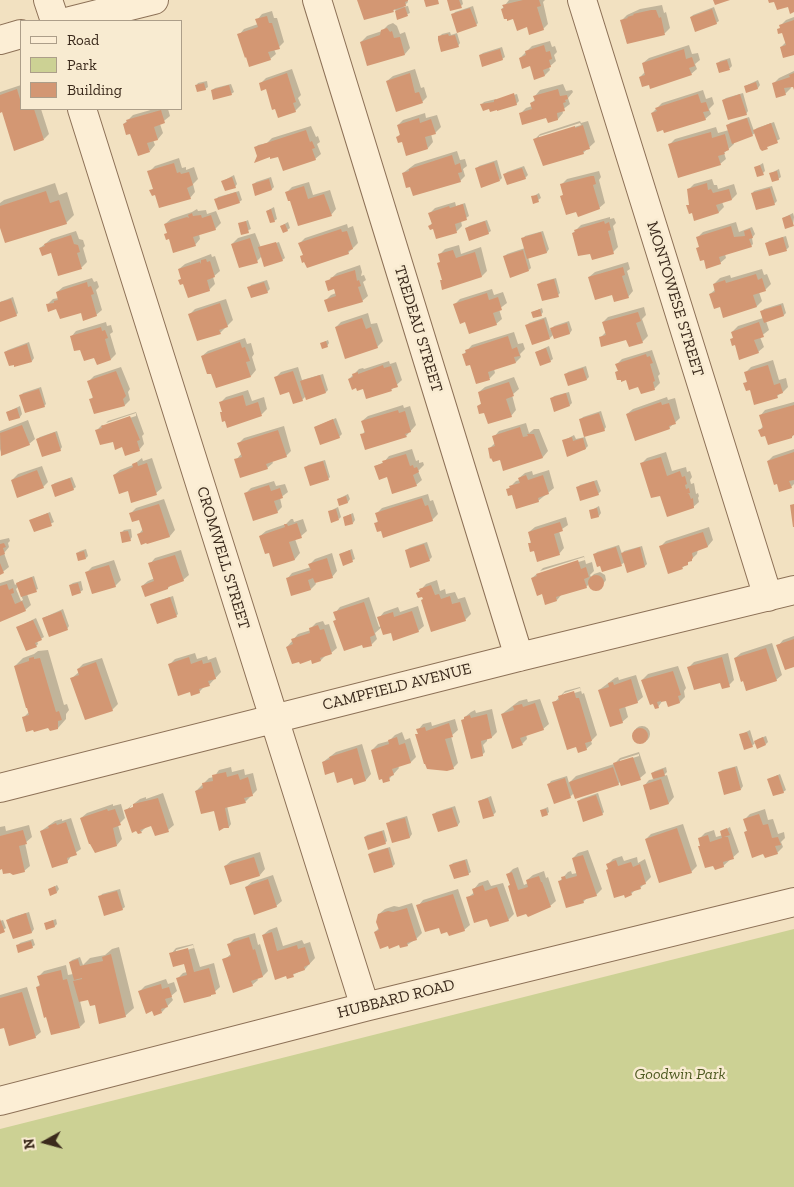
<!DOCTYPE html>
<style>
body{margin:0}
#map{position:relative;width:794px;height:1187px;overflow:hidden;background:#f2e1c1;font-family:"Zilla Slab",serif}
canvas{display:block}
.legend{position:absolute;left:20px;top:20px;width:162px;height:90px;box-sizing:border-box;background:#f8ebd1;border:1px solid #ac9e89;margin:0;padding:6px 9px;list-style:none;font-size:15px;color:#3b2a1c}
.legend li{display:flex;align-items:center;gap:10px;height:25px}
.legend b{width:25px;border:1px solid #ac9e89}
.north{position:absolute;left:20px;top:1117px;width:50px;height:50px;-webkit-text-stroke:4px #f8ebd1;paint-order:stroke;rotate:263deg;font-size:14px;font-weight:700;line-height:20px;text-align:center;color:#3b2a1c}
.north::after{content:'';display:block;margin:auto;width:18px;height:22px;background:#3b2a1c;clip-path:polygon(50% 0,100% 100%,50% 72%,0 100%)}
</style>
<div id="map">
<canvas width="794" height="1187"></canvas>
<ul class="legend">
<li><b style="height:6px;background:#fceed5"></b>Road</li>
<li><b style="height:14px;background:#ccd194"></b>Park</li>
<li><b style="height:14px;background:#d39773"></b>Building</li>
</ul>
<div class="north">N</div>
</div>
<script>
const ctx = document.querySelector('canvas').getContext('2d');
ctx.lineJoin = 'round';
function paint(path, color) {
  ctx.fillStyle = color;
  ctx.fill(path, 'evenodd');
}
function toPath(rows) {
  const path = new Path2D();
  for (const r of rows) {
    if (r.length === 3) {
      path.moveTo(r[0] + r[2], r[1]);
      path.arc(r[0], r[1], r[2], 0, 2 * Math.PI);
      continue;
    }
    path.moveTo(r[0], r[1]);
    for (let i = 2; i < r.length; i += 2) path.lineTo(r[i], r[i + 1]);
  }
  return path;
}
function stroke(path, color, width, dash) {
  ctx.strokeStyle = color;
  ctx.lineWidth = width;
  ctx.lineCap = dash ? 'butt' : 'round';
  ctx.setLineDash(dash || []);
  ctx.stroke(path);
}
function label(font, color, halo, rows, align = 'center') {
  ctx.font = font + ' "Zilla Slab",serif';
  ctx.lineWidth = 5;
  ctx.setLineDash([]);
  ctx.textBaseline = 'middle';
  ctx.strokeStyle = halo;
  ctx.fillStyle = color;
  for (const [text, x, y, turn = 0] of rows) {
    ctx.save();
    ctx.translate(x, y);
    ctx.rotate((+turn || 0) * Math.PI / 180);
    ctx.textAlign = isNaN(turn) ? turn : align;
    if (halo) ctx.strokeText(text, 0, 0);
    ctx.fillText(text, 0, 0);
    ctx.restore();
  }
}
paint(toPath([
 [794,929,794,1187,0,1187,0,1129]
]), '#ccd194');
paint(toPath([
 [359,0,407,0,408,2,403,7,408,6,410,13,398,18,395,9,393,11],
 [448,0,462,0,463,4,461,6],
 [509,0,545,0,543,2,548,24,543,29,528,26,502,9],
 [662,5,664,13,666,12,670,28,665,33,627,43,621,21,627,15,640,9],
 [473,6,478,23,476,25,453,15,455,12],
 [714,7,719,21,716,23,691,17,693,15],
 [272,11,274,18,277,18,284,42,279,47,274,49,276,54,270,59,239,35,244,29,258,24,257,20,262,14],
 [794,17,794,53,781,47,786,42,781,25,786,20],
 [393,23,397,26,400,34,405,32,410,48,405,54,361,42,367,36,382,31,388,25],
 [450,32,451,35,457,33,460,43,458,46,439,37,442,34],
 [550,41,552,47,555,46,557,52,554,55,556,61,549,67,550,70,545,75,535,78,531,65,520,58,532,46],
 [689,45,692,54,698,53,700,60,695,64,697,69,691,74,649,84,640,77,646,71,643,63,649,58],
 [502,47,505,57,502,59,480,55,483,53],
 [730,58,732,66,730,68,719,72,717,64,720,61],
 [292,69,301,95,298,98,301,105,295,111,260,84,266,78],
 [415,69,421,88,424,87,427,97,422,102,387,81,393,76],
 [794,71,794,87,790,85,791,88,785,94,773,84,779,78],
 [758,80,760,85,758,88,745,86],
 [207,81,208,87,205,89,196,86,198,83],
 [231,84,234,92,231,94,212,90,215,88],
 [563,84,566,91,572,90,573,92,568,98,570,104,562,110,563,113,558,119,520,114,526,108,532,106,531,103,536,99,535,96,540,90],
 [21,85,21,109,41,109,49,134,44,139,2,111,0,111,0,92],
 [703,90,706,99,712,97,714,104,709,109,711,114,705,119,652,113,662,103],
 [743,93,748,111,746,114,723,100,726,98],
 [517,94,519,101,516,104,482,104,484,102,496,99,496,100],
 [154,109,168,109,170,116,160,124,163,133,158,139,153,140,155,145,150,151,124,124,133,115],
 [425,113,426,118,437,115,441,127,435,133,431,134,433,142,428,148,403,140,398,137,400,134,398,125,403,120],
 [749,117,754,131,757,128,774,122,780,139,769,145,768,147,765,140,755,133,752,135,734,142,734,144,724,153,726,159,720,164,670,144,675,139,716,127,718,133,729,130,727,126,730,123],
 [580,121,581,123,588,121,595,142,583,153,535,139,540,134],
 [580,123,581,125,539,138,539,136],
 [311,126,316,137,318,136,320,142,317,144,321,154,315,159,279,155,258,156,256,147,258,145,267,143,272,138],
 [457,151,460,160,465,159,467,166,463,169,465,176,460,181,411,185,403,173,415,164],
 [179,158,182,168,186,167,186,170,194,167,198,179,193,184,195,192,190,198,155,194,151,191,154,188,149,172,155,166],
 [497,160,502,178,500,180,476,169,479,166],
 [763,163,765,171,763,173,755,168],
 [524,166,528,175,525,178,505,174,507,172],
 [779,169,781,177,778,179,771,173],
 [599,171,601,177,599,180,605,203,599,208,577,211,562,196,564,194,561,185,567,179],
 [234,175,237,184,235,187,223,181],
 [271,177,274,187,272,189,256,194,253,185,256,182],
 [712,179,714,185,717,185,718,189,734,184,737,194,732,199,722,202,724,207,719,212,693,211,688,206,690,204,688,190,694,184],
 [309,182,313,195,330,190,336,209,331,215,291,199,286,193,292,187],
 [55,183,59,195,67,192,74,215,66,223,0,223,0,203,4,200],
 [772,186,777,201,774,204,752,194,754,191],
 [239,191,242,200,239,202,216,200,218,197],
 [539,193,541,198,538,200,532,197],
 [455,202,456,206,465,203,469,216,461,221,462,226,457,231,437,238,434,228,430,226,432,223,429,214,435,208],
 [274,207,277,219,274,221,267,211],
 [197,209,198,211,206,210,207,214,216,211,221,223,215,229,199,234,200,239,195,245,168,232,165,224,171,219,192,212],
 [793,213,794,217,793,225,783,218],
 [610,217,610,219,614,218,616,223,613,226,618,247,613,252,591,252,573,233,581,225],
 [248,220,251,229,242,233,240,224],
 [487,220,491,231,488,233,467,228,469,226],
 [288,222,290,228,287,230,281,226],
 [736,222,739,232,752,227,755,234,752,238,753,244,751,246,725,254,726,258,720,263,704,258,698,248,700,246,698,237,703,232],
 [347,224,348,228,353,226,358,243,348,253,301,257,304,254,300,243,305,238],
 [76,231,79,239,83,240,85,246,83,248,87,262,82,267,59,275,52,252,40,248,51,239],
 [543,231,549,249,547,252,528,257,531,268,529,270,504,257,507,254,525,248,523,239,525,236],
 [255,233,261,248,279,242,285,258,282,260,262,256,257,261,232,244,238,238],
 [786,236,789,247,787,249,770,255,766,244,769,241],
 [459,245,461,254,481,247,487,271,482,276,441,281,443,279,439,255,445,249],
 [211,254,212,257,215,256,220,271,213,277,215,284,209,290,180,280,182,278,179,269,185,264],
 [628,262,630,269,627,271,633,291,628,297,613,294,589,277,595,272],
 [360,265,362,272,361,276,364,275,366,280,363,282,368,296,362,301,325,301,331,295,336,293,335,287,327,282,337,273],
 [762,269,764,275,767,274,771,284,765,290,759,292,762,301,757,306,721,305,710,294,716,289,714,284,720,278,730,275,731,278],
 [92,278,94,282,97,281,99,287,96,290,102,310,96,315,48,304,53,299,59,298,57,292,63,287],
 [556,278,560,293,558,295,538,285,541,282],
 [267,280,270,289,267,292,249,288,251,285],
 [492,289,494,295,503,292,507,303,499,309,502,319,496,324,466,320,455,304,460,299],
 [13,297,18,313,16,315,0,321,0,302],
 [226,299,233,320,220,333,190,314,195,309],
 [783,303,786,313,784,315,766,321,769,330,760,337,764,347,758,352,736,344,731,340,734,337,732,332,738,326,763,318,761,312,764,309],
 [644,307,646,315,642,319,648,336,642,342,627,339,600,338,606,332,603,322,608,317],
 [542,308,543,312,541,315,533,312],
 [368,313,371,324,377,323,383,341,377,347,336,327,341,322],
 [546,317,550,330,554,326,569,321,572,330,570,333,555,338,554,334,550,338,527,325,529,323],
 [106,322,107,326,111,325,113,332,110,334,116,354,111,359,95,356,81,348,71,337,76,331],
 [514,332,518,344,523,343,525,349,520,354,521,357,516,362,494,369,495,373,490,378,477,382,471,363,463,355,472,345],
 [245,338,247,344,251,343,254,354,252,357,256,370,251,376,211,372,202,356,208,351],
 [328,340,329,343,327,346,322,343],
 [29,342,34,358,32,361,5,352,8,350],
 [549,346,553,359,550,361,536,352],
 [652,350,660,374,658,376,660,383,655,388,642,393,639,385,616,372,619,370,617,364,622,359],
 [773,360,779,380,786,378,788,387,783,392,777,396,751,389,745,384,748,380,746,372,751,367],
 [389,361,390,364,396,362,402,380,391,390,364,388,349,379,359,369,363,368,364,369],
 [586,366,589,377,587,379,566,374,568,372],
 [121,367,130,389,128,392,130,400,125,405,94,413,90,400,94,396,89,381,94,376],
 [298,367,302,380,323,374,328,390,326,392,306,396,302,400,275,378,281,372],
 [514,377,519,389,512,395,516,410,511,416,485,411,478,406,482,403,479,392,485,387],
 [41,387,46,404,44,406,21,395,23,393],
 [248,390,252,401,264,397,267,409,262,414,228,426,221,413,223,411,220,403,226,397],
 [569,392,572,403,570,405,551,399,554,396],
 [667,397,668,400,675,398,680,418,669,428,627,414,633,409],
 [794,402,794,434,792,437,766,434,760,430,763,426,760,416,765,410],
 [403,405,404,408,410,406,416,425,406,436,362,435,365,431,362,421,368,416],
 [20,406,22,414,20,417,10,420,7,412],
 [601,411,606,427,604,430,581,419,583,417],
 [136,412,144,434,142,436,144,444,139,450,123,446,96,431,102,425,104,425,101,427,136,416,136,413,106,423,108,421],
 [336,418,342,434,339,437,315,427],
 [28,420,35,439,29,444,2,455,0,449,0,431],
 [526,423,529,433,534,429,539,429,548,451,543,457,500,459,490,448,495,443,494,437,499,431],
 [284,426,291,451,286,456,272,461,273,463,267,468,236,460,242,453,239,443,244,438],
 [57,431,62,447,60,450,37,439,40,437],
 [574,435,576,439,585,437,588,446,584,450,563,441],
 [412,449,416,461,419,460,419,463,423,462,424,465,418,471,422,480,416,485,388,475,376,466,384,462,389,456],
 [794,449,794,484,791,487,777,483,768,461,773,456],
 [666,452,672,471,686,467,687,472,690,471,692,477,690,480,691,484,694,483,696,494,698,493,699,496,698,498,699,502,693,507,661,494,641,464,647,458],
 [142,458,143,461,152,458,162,488,156,493,128,490,114,475,120,470,133,465],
 [325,460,330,477,328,479,306,467,308,465],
 [42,466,48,482,43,487,12,480,18,474],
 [549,470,554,488,538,501,513,494,507,490,516,481,520,480,519,478,525,473,532,471,533,475],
 [72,477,76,487,73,489,52,485,55,483],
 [597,480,601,491,598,494,577,488,580,485],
 [274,481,276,486,285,484,288,492,280,498,282,507,277,512,245,494,251,488],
 [348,494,350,499,348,502,338,499],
 [428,494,430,501,433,500,438,514,432,520,382,530,375,524,378,521,376,514,382,508],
 [164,499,175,530,170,536,139,534,143,529,140,519,130,514,136,508],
 [599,506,601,513,599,516,590,511],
 [338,507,341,517,339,519,330,511],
 [50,512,54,522,35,531,31,520],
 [353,513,355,520,353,523,344,517],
 [566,517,568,525,559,531,564,548,559,554,535,549,529,544,532,541,529,532,535,527],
 [291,519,293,519,294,522,303,519,307,531,301,536,295,539,300,553,295,559,274,565,269,551,260,536,266,531,286,524],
 [709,527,713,540,708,546,698,549,697,554,682,568,669,572,661,546,666,541],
 [131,529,132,537,130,540,121,533,124,530],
 [9,538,10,541,8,543,9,547,4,553,9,567,0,574,0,540],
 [427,542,432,557,429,560,406,551,409,548],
 [619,545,622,554,624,551,642,546,647,564,645,566,628,571,625,562,622,564,603,570,595,554,597,552],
 [86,549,88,556,86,558,77,553,80,551],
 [352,549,355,559,344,564,340,554],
 [181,550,189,575,183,580,172,584,168,588,142,586,148,581,155,578,150,564,155,558],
 [332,553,337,571,332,577,315,582,316,584,311,589,287,579,292,573,311,567,310,564,315,559],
 [584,556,586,564,592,562,594,571,590,575,591,577,594,574,600,572,605,575,606,580,600,588,595,590,590,587,589,584,586,587,562,594,557,600,543,592,532,578,538,573,536,575,585,560,584,557,540,571,543,568],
 [114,560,121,580,115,586,87,572,92,567],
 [34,576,38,589,27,594,31,605,25,610,0,621,0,583,13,579,15,585,20,581],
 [18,587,23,600,21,601,16,589],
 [437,580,440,591,445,589,446,594,455,592,458,599,465,597,471,614,465,620,424,599,422,595,418,593,426,584],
 [81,581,83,590,80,592,70,585,73,583],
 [173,596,178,614,176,616,152,604,154,602],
 [369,597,379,627,381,626,379,618,384,612,398,607,400,612,418,606,424,626,418,631,392,631,382,627,375,633,377,639,371,645,362,644,334,621,337,619,335,613,340,607],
 [63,609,69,626,67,629,43,618],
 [36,618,44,637,37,641,38,644,36,646,18,627],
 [323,621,325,625,329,624,337,648,331,653,326,655,321,660,312,659,287,647,298,634,311,630,310,629,316,623],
 [794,636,794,666,778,646,783,640],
 [772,643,782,675,776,680,744,679,735,658,741,653],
 [48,650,64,705,67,704,69,710,66,714,66,719,58,728,24,717,30,711,15,666,23,658,34,654,38,651],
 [195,653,197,659,207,656,208,660,216,657,221,672,209,685,205,686,199,692,170,664,175,659],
 [728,653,734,680,729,685,689,667,694,662],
 [102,658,118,704,112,710,72,678,79,672,78,669,83,664],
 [678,666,686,688,684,691,685,697,680,702,669,706,666,699,663,700,658,707,642,680,648,674],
 [636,675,643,697,637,702,625,706,628,717,622,722,599,690,615,678,618,677,619,680],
 [580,687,582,694,584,693,597,735,591,741,592,744,586,749,554,703,565,691],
 [580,688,581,691,561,697,564,693],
 [527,699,528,702,540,699,549,724,543,729,526,734,527,739,522,744,502,714,519,701],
 [492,709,497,732,492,737,487,738,487,741,483,745,485,752,482,755,465,717,471,712,475,710,476,713],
 [455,719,458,730,451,736,458,763,453,768,417,735,419,733,418,730,423,724,431,722,432,726],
 [642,734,8],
 [750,730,754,743,758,739,766,736,768,742,766,744,756,742,752,746,740,735],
 [402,732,405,740,410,738,416,757,411,762,398,766,399,768,389,779,372,750,378,744,389,741,395,735],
 [362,744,371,774,366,780,355,783,353,777,335,770,323,762,336,752],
 [639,752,646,773,640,778,622,785,621,781,618,784,574,793,570,797,549,784,551,781,567,776,569,783,576,776,614,764,620,758],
 [639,754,639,756,620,762,620,760],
 [737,766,743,786,741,789,719,773,722,770],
 [231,767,232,772,244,769,245,775,253,773,257,790,245,802,227,806,231,824,229,827,224,827,215,812,196,791,209,778,214,777,219,770],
 [666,767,667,772,663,776,667,775,674,797,669,803,651,808,644,786,649,780,654,779,652,773,655,771],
 [780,774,786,790,783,792,769,779],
 [163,793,174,825,168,830,152,825,146,827,141,832,126,810,140,799,146,797,146,799],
 [138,803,139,805,130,809,130,806],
 [598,793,604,812,602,814,578,801,581,799],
 [491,796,496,812,493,815,479,801],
 [113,804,113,806,121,804,125,818,118,825,122,839,117,845,81,818,87,813],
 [455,806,460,822,458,825,439,831,434,815,436,812],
 [548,807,549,812,547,814,541,810],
 [765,809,768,820,773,819,778,834,784,832,785,838,781,842,783,847,777,853,745,832,748,830,745,819,750,814],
 [407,816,412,834,410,837,393,841,388,824,390,821],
 [71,818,81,849,72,855,67,862,41,831,55,821,62,819,62,821],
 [683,824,697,866,691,872,646,839,651,834],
 [29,825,32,837,25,843,30,866,24,871,0,868,0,827,5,826,6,831],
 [730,827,739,852,723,866,701,845,699,839,705,833,714,830,716,837,723,835,721,832],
 [384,830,387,841,385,843,365,837,367,835],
 [390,847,395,864,393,866,369,854,372,852],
 [588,850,602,889,596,895,588,897,583,902,559,882,568,872,571,871,572,874,577,873,573,858,578,853],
 [260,852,265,869,260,875,225,866,231,861],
 [622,856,624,861,637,857,638,863,645,859,651,877,640,888,635,890,631,894,609,868,608,864,613,859],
 [467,859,471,872,468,874,451,865,453,863],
 [518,867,524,885,528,883,527,880,533,875,544,871,546,878,548,877,556,901,550,906,509,886,511,884,508,874,513,869],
 [273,875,282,901,276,906,246,887,252,882],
 [488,880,491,886,503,883,514,914,508,920,488,917,467,898,475,892,474,889,479,883],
 [57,885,59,889,57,892,49,890],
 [120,889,125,907,122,909,100,897,102,894],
 [458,889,470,925,464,930,448,930,440,926,418,906,423,900],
 [412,903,422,933,416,939,407,945,400,944,375,932,379,928,379,914,385,909,394,906,399,907],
 [29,912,34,929,32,932,13,938,8,920,10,918],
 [56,919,57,924,55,926,46,923],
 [3,920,6,928,0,932,0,921],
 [277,927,283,946,302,940,304,944,310,942,315,958,305,969,288,977,263,935,269,930],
 [255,933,258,945,260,944,268,971,263,976,257,978,258,980,252,985,224,960,231,954,229,944,234,939],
 [33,939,35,945,32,947,17,946,20,943],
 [193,944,200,967,214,963,220,987,211,995,178,978,183,973,187,972,184,962,171,954,176,948],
 [193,945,194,948,176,953,176,950],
 [119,947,134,1008,125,1016,95,1003,89,998,80,1001,85,1022,80,1027,37,987,41,984,39,976,44,971,66,965,68,975,73,974,70,962,72,960,80,957,83,965,90,958,105,955,112,949],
 [166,979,168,984,174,982,177,991,171,996,173,1000,162,1012,140,991,145,986],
 [27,987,41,1032,35,1037,5,1026,0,1027,0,995]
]), '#0003');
paint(toPath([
 [357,0,408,0,408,1,405,2,406,6,393,10,394,12,364,20],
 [424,0,438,0,439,4,426,7],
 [447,0,459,0,462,8,450,11],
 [523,0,539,0,541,6,537,7,544,30,529,35,527,27,517,31,513,19,507,21,507,19,504,19,501,9,504,8,502,5],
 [713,0,730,0,715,5],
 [768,0,794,0,794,12,790,14,788,7,777,10,774,2,769,3],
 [405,7,408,16,397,20,395,11],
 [470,8,477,26,457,33,451,14],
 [712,9,717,24,695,32,690,17],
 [651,10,656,10,659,18,661,17,665,35,627,44,620,20,628,18,627,17,634,15,633,14],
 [267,16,269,23,272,23,280,49,268,52,271,60,249,67,246,57,245,58,237,34,258,27,255,19],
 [794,20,794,55,783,58,780,47,786,45,782,33,778,34,777,29,780,28,779,25],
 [387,28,390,32,392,31,394,38,400,37,405,55,367,66,360,42,380,35,381,30],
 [448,34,449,36,455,35,459,47,441,52,438,40,438,36],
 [544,45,546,52,550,51,552,59,549,60,551,67,543,70,545,76,534,80,530,66,522,69,519,58,526,55,525,51],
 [500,49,503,60,482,67,479,55],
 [684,49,686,59,692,57,695,66,689,68,692,75,650,89,649,85,642,87,639,77,645,75,642,63],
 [727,60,730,70,719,73,716,63],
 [287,73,296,102,293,103,296,112,278,118,275,109,272,110,266,89,261,91,259,83],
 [410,73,415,93,419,92,423,103,396,112,386,81],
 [794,73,794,90,793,87,784,88,786,95,776,98,772,83,790,77,789,75],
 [756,82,758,89,746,93,744,86],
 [204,83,206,90,197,92,195,85],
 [229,85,232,95,213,100,211,90],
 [17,89,20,99,21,98,21,109,34,109,44,140,14,151,2,112,0,113,0,95],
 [558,89,560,96,567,95,568,99,565,100,566,102,563,103,565,111,557,113,558,120,548,123,546,118,522,125,519,113,532,109,530,103,535,101,533,96],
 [514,93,517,105,497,111,497,110,490,112,489,109,483,111,480,104,494,102,494,100],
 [698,94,701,103,706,102,709,111,703,112,706,120,664,133,663,130,657,132,651,113,657,111,655,108],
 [740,94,747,115,728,120,722,100],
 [161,110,165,123,154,127,158,140,147,143,150,152,138,156,130,134,126,135,123,124,127,122,126,120],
 [419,118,420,123,431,119,436,134,425,137,428,149,406,156,402,142,398,143,396,137,400,135,397,125],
 [747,118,753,136,732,144,726,125],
 [771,123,778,143,767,147,768,149,762,151,760,149,753,130],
 [583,125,590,149,583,151,584,154,543,166,533,139,575,126,575,128],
 [306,130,310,142,312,141,315,148,312,149,316,160,283,171,278,157,270,159,270,157,254,163,257,156,254,147],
 [711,132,712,138,725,134,729,150,724,152,725,154,718,156,721,165,678,178,668,144],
 [452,155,455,165,460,163,462,172,458,173,461,182,413,196,410,187,406,188,402,173,409,171,409,169],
 [494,162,500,181,481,188,475,168],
 [174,163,177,173,180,172,181,174,189,172,193,185,187,188,191,199,159,208,155,195,152,196,149,190,153,189,147,171],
 [760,165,764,175,757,177,754,167],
 [522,168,526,179,507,185,503,174],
 [777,171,779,180,772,182,769,173],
 [591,176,594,176,596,184,593,185,600,209,578,217,576,212,566,215,560,196,563,195,560,184],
 [232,177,236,188,225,191,221,181],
 [269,179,272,190,255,196,252,184],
 [707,183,708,190,711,189,713,193,729,189,732,200,716,205,719,213,694,221,692,213,689,214,686,205,689,205,687,189],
 [304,186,308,199,324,194,332,216,298,226,290,201,288,201,285,192],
 [770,188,775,205,756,210,751,193],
 [46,191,50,203,59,200,67,224,5,243,0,228,0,206],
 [236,192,240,203,218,210,214,199],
 [537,195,539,202,533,204,531,196],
 [463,204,467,220,455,224,457,233,436,239,433,229,430,230,428,226,432,224,428,213,449,206,450,208],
 [271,209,275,222,270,223,266,211],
 [192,213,193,216,201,215,202,218,211,215,216,230,193,237,196,246,173,253,169,239,166,240,164,234,167,233,164,224,187,217,189,218,188,215],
 [790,215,794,226,785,229,782,218],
 [246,221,249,233,241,235,238,223],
 [485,221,489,234,469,241,465,228],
 [604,221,605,224,609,222,611,230,608,231,614,254,592,260,590,254,578,256,572,233,575,232,574,230],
 [285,224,288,231,283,233,280,226],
 [731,226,734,237,745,236,744,231,750,229,753,238,749,239,752,247,719,257,721,264,706,269,704,260,700,261,696,248,699,247,696,237],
 [341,229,342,232,347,231,353,249,348,251,349,254,307,268,304,262,302,263,300,256,303,255,298,243],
 [541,232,547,253,527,259,521,238],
 [71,235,74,244,78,245,80,252,77,253,82,269,58,276,51,253,42,256,39,248,45,246,44,244],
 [783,237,787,251,769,256,765,243],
 [250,238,258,263,239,268,231,244],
 [276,242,283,261,264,267,258,247],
 [453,250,456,258,475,252,482,277,442,290,440,280,442,280,437,263,440,262,438,254],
 [523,250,529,271,510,278,503,256],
 [206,259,207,262,210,261,215,277,207,280,210,291,188,298,183,284,180,285,178,280,181,279,178,269,200,262,201,264,201,260],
 [623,267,625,275,622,276,629,298,614,302,612,295,595,300,588,277],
 [355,270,357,281,359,280,361,286,358,287,363,302,328,312,324,300,336,296,334,289,328,291,325,281,331,279,330,278],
 [756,274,758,280,762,278,766,291,753,295,757,307,723,318,720,307,714,309,709,294,715,292,713,284,725,280,726,283],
 [554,279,559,297,542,301,537,284],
 [87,282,88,287,91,286,94,294,91,295,97,316,83,321,81,313,60,319,56,309,48,312,46,304,54,303,54,301,58,300,56,292],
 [264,282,268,293,251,298,247,287],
 [487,293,489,300,498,297,502,310,493,313,497,325,469,334,465,322,460,324,453,304],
 [11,299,17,316,0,322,0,302],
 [220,303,228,327,219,330,221,334,197,341,188,314],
 [781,305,784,316,764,323,760,311],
 [540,309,542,316,533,318,531,312],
 [638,312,641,321,636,323,643,343,629,347,626,340,601,347,599,337,606,335,602,322],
 [362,318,366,329,371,327,378,348,345,359,335,327],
 [544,319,550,339,532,345,525,325],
 [759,322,764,337,754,340,759,353,739,360,735,345,732,346,730,339,733,338,731,332],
 [567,323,570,334,554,339,550,328],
 [101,327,102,331,105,330,108,338,105,339,111,360,97,365,94,358,84,361,80,350,74,351,70,336],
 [508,336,512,349,517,347,520,356,514,357,516,363,488,372,490,380,476,384,470,365,466,366,462,354,466,353,465,350],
 [326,341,328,347,322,349,320,343],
 [240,342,242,348,245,347,250,361,246,362,251,377,216,388,211,374,207,374,201,356],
 [27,344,32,362,14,367,14,365,9,366,4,352],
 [546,348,551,362,540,366,535,352],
 [646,354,647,357,650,356,653,363,650,364,655,381,653,382,655,390,641,394,638,387,629,390,626,380,621,382,621,380,617,380,615,372,618,371,615,364],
 [383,365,384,368,391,366,398,387,391,389,392,391,366,399,363,389,357,391,356,388,352,390,348,379,353,377,352,374,358,372,358,374],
 [768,365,774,385,780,383,783,393,777,395,778,398,754,405,750,390,746,391,743,383,747,382,744,372],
 [583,368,587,380,568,386,564,374],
 [116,371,126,396,123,399,125,406,94,414,89,399,93,398,87,381],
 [293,371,303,401,293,404,289,392,280,395,274,377],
 [320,375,326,393,306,400,300,381],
 [509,382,514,396,506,399,512,417,488,424,484,413,479,414,477,406,481,404,478,392],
 [39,389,45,407,25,413,19,395],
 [566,393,570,406,554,412,550,398],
 [243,395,246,406,258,402,262,416,227,428,225,421,222,422,220,412,222,412,219,402],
 [661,402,662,405,669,403,676,424,669,426,670,429,635,441,626,414],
 [794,405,794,435,792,436,792,438,768,445,765,436,761,437,758,430,763,428,759,415],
 [17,408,20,418,9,421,6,412],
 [398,410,399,413,405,411,411,432,405,434,407,437,365,450,360,434,365,433,361,421],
 [599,413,605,431,584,437,579,419],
 [130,416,140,440,137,441,140,451,125,456,122,447,115,450,113,442,100,445,95,430,102,428,101,426],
 [333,419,340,438,320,445,314,427],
 [22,425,30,445,1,456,0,433],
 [520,427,523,437,528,436,527,434,534,434,543,458,503,471,500,460,493,462,491,458,490,459,488,448,495,446,492,436],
 [278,430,287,457,266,464,268,469,240,478,234,459,242,457,237,443],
 [55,432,61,451,42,457,36,439],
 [572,437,573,441,583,438,586,449,567,457,562,440],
 [794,452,794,480,789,481,792,488,779,492,777,484,774,485,767,461],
 [406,454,410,466,413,465,414,468,417,467,419,472,413,475,417,486,392,494,387,477,379,480,374,466,383,463,382,461],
 [661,457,667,476,680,471,682,477,685,476,687,484,685,485,686,489,689,488,690,493,687,494,689,494,691,499,693,498,694,508,667,517,660,496,651,498,640,463],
 [323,461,329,480,310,486,304,467],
 [137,462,138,466,147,463,157,495,131,503,128,491,119,494,113,475,133,467,132,464],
 [37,470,44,488,17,498,11,480],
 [526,475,528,480,543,475,549,494,538,498,539,502,516,509,512,495,508,496,506,489,510,488,509,486,520,483,518,478],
 [70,478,74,490,55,497,51,485],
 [594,481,599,495,580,501,576,487],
 [269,485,271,491,280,488,283,498,274,501,278,513,253,521,244,493],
 [346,496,348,503,339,506,337,499],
 [422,498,425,506,428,505,433,521,383,538,381,531,377,532,374,523,378,522,375,513],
 [159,504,170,537,147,544,146,543,141,545,137,534,143,532,139,520,132,522,129,513],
 [794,504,794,527,793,527,790,505],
 [597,508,599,517,591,519,589,510],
 [336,509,339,520,331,523,328,511],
 [48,513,52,526,34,532,29,520],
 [351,514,353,524,345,526,343,517],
 [560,522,563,531,554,534,560,555,537,562,534,551,530,552,528,543,531,543,528,532],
 [297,523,302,538,289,542,295,560,273,567,269,553,265,554,259,536,285,527,284,524,287,524,288,526],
 [128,531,131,541,122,543,120,532],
 [703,532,708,547,692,553,693,558,692,559,692,561,688,562,688,565,682,567,683,569,668,574,659,546],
 [4,543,6,547,3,548,5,554,0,556,0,544],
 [424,544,430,561,410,568,405,550],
 [616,547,622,566,602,572,600,566,597,567,593,554],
 [640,547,645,567,627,573,621,553],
 [350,550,353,562,343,566,339,554],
 [84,551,86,559,78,561,76,553],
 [175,555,184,581,168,587,168,589,145,597,141,586,154,581,148,563],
 [327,558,333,578,315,583,313,578,308,580,311,590,291,596,286,578,311,570,308,564],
 [578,560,581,569,586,567,589,577,584,579,587,588,556,597,557,601,545,605,542,594,537,596,531,578,537,576,536,574],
 [0,563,4,573,0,575],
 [109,565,116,587,92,594,85,572],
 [596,583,8],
 [32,577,37,592,21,597,16,583],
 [78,583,81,593,72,596,69,585],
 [7,584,9,590,13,588,14,593,11,594,15,604,22,601,26,611,0,622,0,586],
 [431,585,435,595,439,594,441,599,450,596,452,604,460,602,466,621,431,632,421,600,423,599,422,597,418,598,416,593,420,591,419,589],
 [170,597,177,617,157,624,150,604],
 [364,602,375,635,370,637,372,646,363,648,362,645,344,651,333,621,336,620,333,612],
 [61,611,68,630,49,637,42,618],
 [412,611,419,632,393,641,391,633,383,635,377,617,393,612,394,617],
 [33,620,42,640,35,643,37,647,26,651,16,627],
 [318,625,320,630,324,629,332,654,320,658,321,661,312,664,311,660,300,664,299,662,292,664,286,647,293,644,291,639,310,633,309,628],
 [794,639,794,667,785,670,776,645],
 [766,648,777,681,746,691,743,681,741,682,734,658],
 [34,657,34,659,40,658,56,712,59,711,62,720,58,721,58,729,50,731,48,728,34,732,33,730,26,732,22,717,29,715,27,708,26,708,14,666,29,661,29,658],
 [189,657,191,664,202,660,203,664,211,662,216,679,208,681,210,686,199,689,200,693,191,696,190,692,178,696,168,664],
 [722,657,730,687,722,689,720,683,694,690,687,667],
 [96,662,113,711,85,720,70,678,79,675,77,669],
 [673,671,681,695,678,696,680,703,668,707,666,701,661,702,661,701,657,702,659,708,655,709,653,704,650,705,641,680],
 [631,679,638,703,619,709,623,723,610,727,598,690,609,687,608,683,613,682,614,685],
 [574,691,576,698,579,698,592,741,585,743,587,750,578,753,576,747,567,750,552,702,559,700,558,696],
 [535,703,544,730,520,738,523,745,512,749,501,714,514,710,513,706,522,704,523,707],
 [487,714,492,738,481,741,483,756,471,759,461,720,464,719,464,717,470,715,471,718],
 [449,723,453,737,445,739,454,769,447,771,427,769,425,764,424,764,415,734,418,734,416,729,425,727,426,731],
 [640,736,8],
 [747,732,753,747,744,750,739,734],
 [397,737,399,745,405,743,411,763,392,769,394,775,389,777,390,781,383,783,382,779,379,780,371,750,389,744,388,740],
 [763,737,766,745,757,749,754,741],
 [357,748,366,781,354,785,352,778,337,783,334,772,325,775,322,762,330,759,329,757],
 [633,757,641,780,621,786,613,763],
 [613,767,619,785,575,799,569,782],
 [735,767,741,790,724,795,718,772],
 [663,769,665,776,653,779,651,773],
 [226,772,227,777,238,774,240,780,248,777,253,796,244,798,246,803,225,808,229,828,224,828,219,831,214,811,201,814,195,791,203,788,202,783,213,781,212,775],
 [778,775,784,793,773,796,767,779],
 [565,778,571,798,554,804,547,784],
 [661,779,669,804,650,810,643,785],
 [596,795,603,815,583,822,577,801],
 [158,798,169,832,155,836,151,826,140,830,142,833,138,834,136,831,132,833,124,810,133,807,133,804],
 [488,798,494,816,483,819,478,801],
 [452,808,458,826,438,832,432,814],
 [107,809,108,811,115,809,121,825,113,828,117,846,95,853,90,844,89,844,80,818],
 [546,809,548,815,542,817,540,810],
 [759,814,763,825,768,824,772,838,778,837,781,845,775,846,778,854,765,858,763,854,752,858,744,832,747,831,743,819],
 [405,818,410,838,392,843,386,823],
 [66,822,77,855,67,858,68,863,52,868,40,831,49,828,48,826,56,823,57,825],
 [677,828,692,873,659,883,645,839],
 [727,828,730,835,724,837,728,837,734,859,723,862,724,867,715,870,713,866,705,868,698,846,700,846,698,838,708,835,710,842,722,838,720,831],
 [23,830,27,844,19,846,25,872,13,875,10,873,3,874,2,869,0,870,0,836],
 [382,831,386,844,368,850,364,837],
 [388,848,393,867,374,873,368,854],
 [583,855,597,896,583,900,584,903,566,908,558,881,562,880,561,877,565,876,566,879,577,876,572,858],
 [254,857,260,876,230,885,224,866],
 [465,860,469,875,454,879,449,865],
 [616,860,618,866,631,862,633,867,640,864,646,884,640,886,641,889,631,892,632,895,625,898,624,895,614,898,606,870,608,869,606,864],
 [512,872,518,890,528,887,526,880,539,876,541,882,542,882,551,907,528,917,526,914,517,917,508,886,510,885,506,874],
 [268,879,277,907,254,915,245,887],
 [483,885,485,891,497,887,509,921,490,927,487,919,474,923,466,897,474,895,472,889],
 [55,886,57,893,50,896,48,889],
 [117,891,123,910,104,916,98,896],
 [453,894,465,931,449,936,447,932,441,934,439,928,425,932,416,905],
 [407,908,417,940,407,943,408,946,400,948,399,945,389,949,388,946,380,949,374,932,379,930,376,922,378,914,388,911,393,912],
 [26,913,32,933,13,939,6,920],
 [0,919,5,932,0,934],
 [53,920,55,927,46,930,44,923],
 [272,932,277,951,297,945,298,949,305,947,310,964,304,967,305,970,293,974,294,977,287,979,286,976,275,980,262,935],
 [249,937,253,950,255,949,263,977,251,981,253,986,233,993,222,959,231,956,227,944],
 [31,941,33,948,18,953,16,945],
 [188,948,194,972,209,968,216,994,211,995,211,996,184,1003,176,978,187,975,184,964,173,967,169,953],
 [111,954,126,1017,99,1024,95,1005,90,1006,88,1000,79,1002,73,981,82,979,82,978,74,980,69,962,78,959,80,966,103,961,102,957],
 [61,970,63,980,67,979,80,1028,51,1035,46,1017,44,1018,36,987,40,986,37,976],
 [161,984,162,989,169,987,172,997,165,999,168,1007,161,1009,162,1013,154,1016,152,1011,146,1014,138,991],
 [22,992,36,1038,9,1046,4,1028,0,1029,0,998]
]), '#d39773');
const minor = toPath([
 [48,0,55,21],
 [317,0,519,657],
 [582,0,768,597],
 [70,21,154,0],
 [0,40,21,34],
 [82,109,365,1007],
 [0,788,519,657,794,590],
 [0,1101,365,1007,794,902]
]);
stroke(minor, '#8d7157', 30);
stroke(minor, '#fceed5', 28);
label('16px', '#3b2a1c', '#f8ebd1', [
 ["MONTOWESE STREET",675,299,73],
 ["TREDEAU STREET",418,329,73],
 ["CROMWELL STREET",223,558,73],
 ["CAMPFIELD AVENUE",397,687,-14],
 ["HUBBARD ROAD",396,999,-14]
]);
label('italic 16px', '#4e5a21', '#f8ebd1', [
 ["Goodwin Park",680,1074]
]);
</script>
